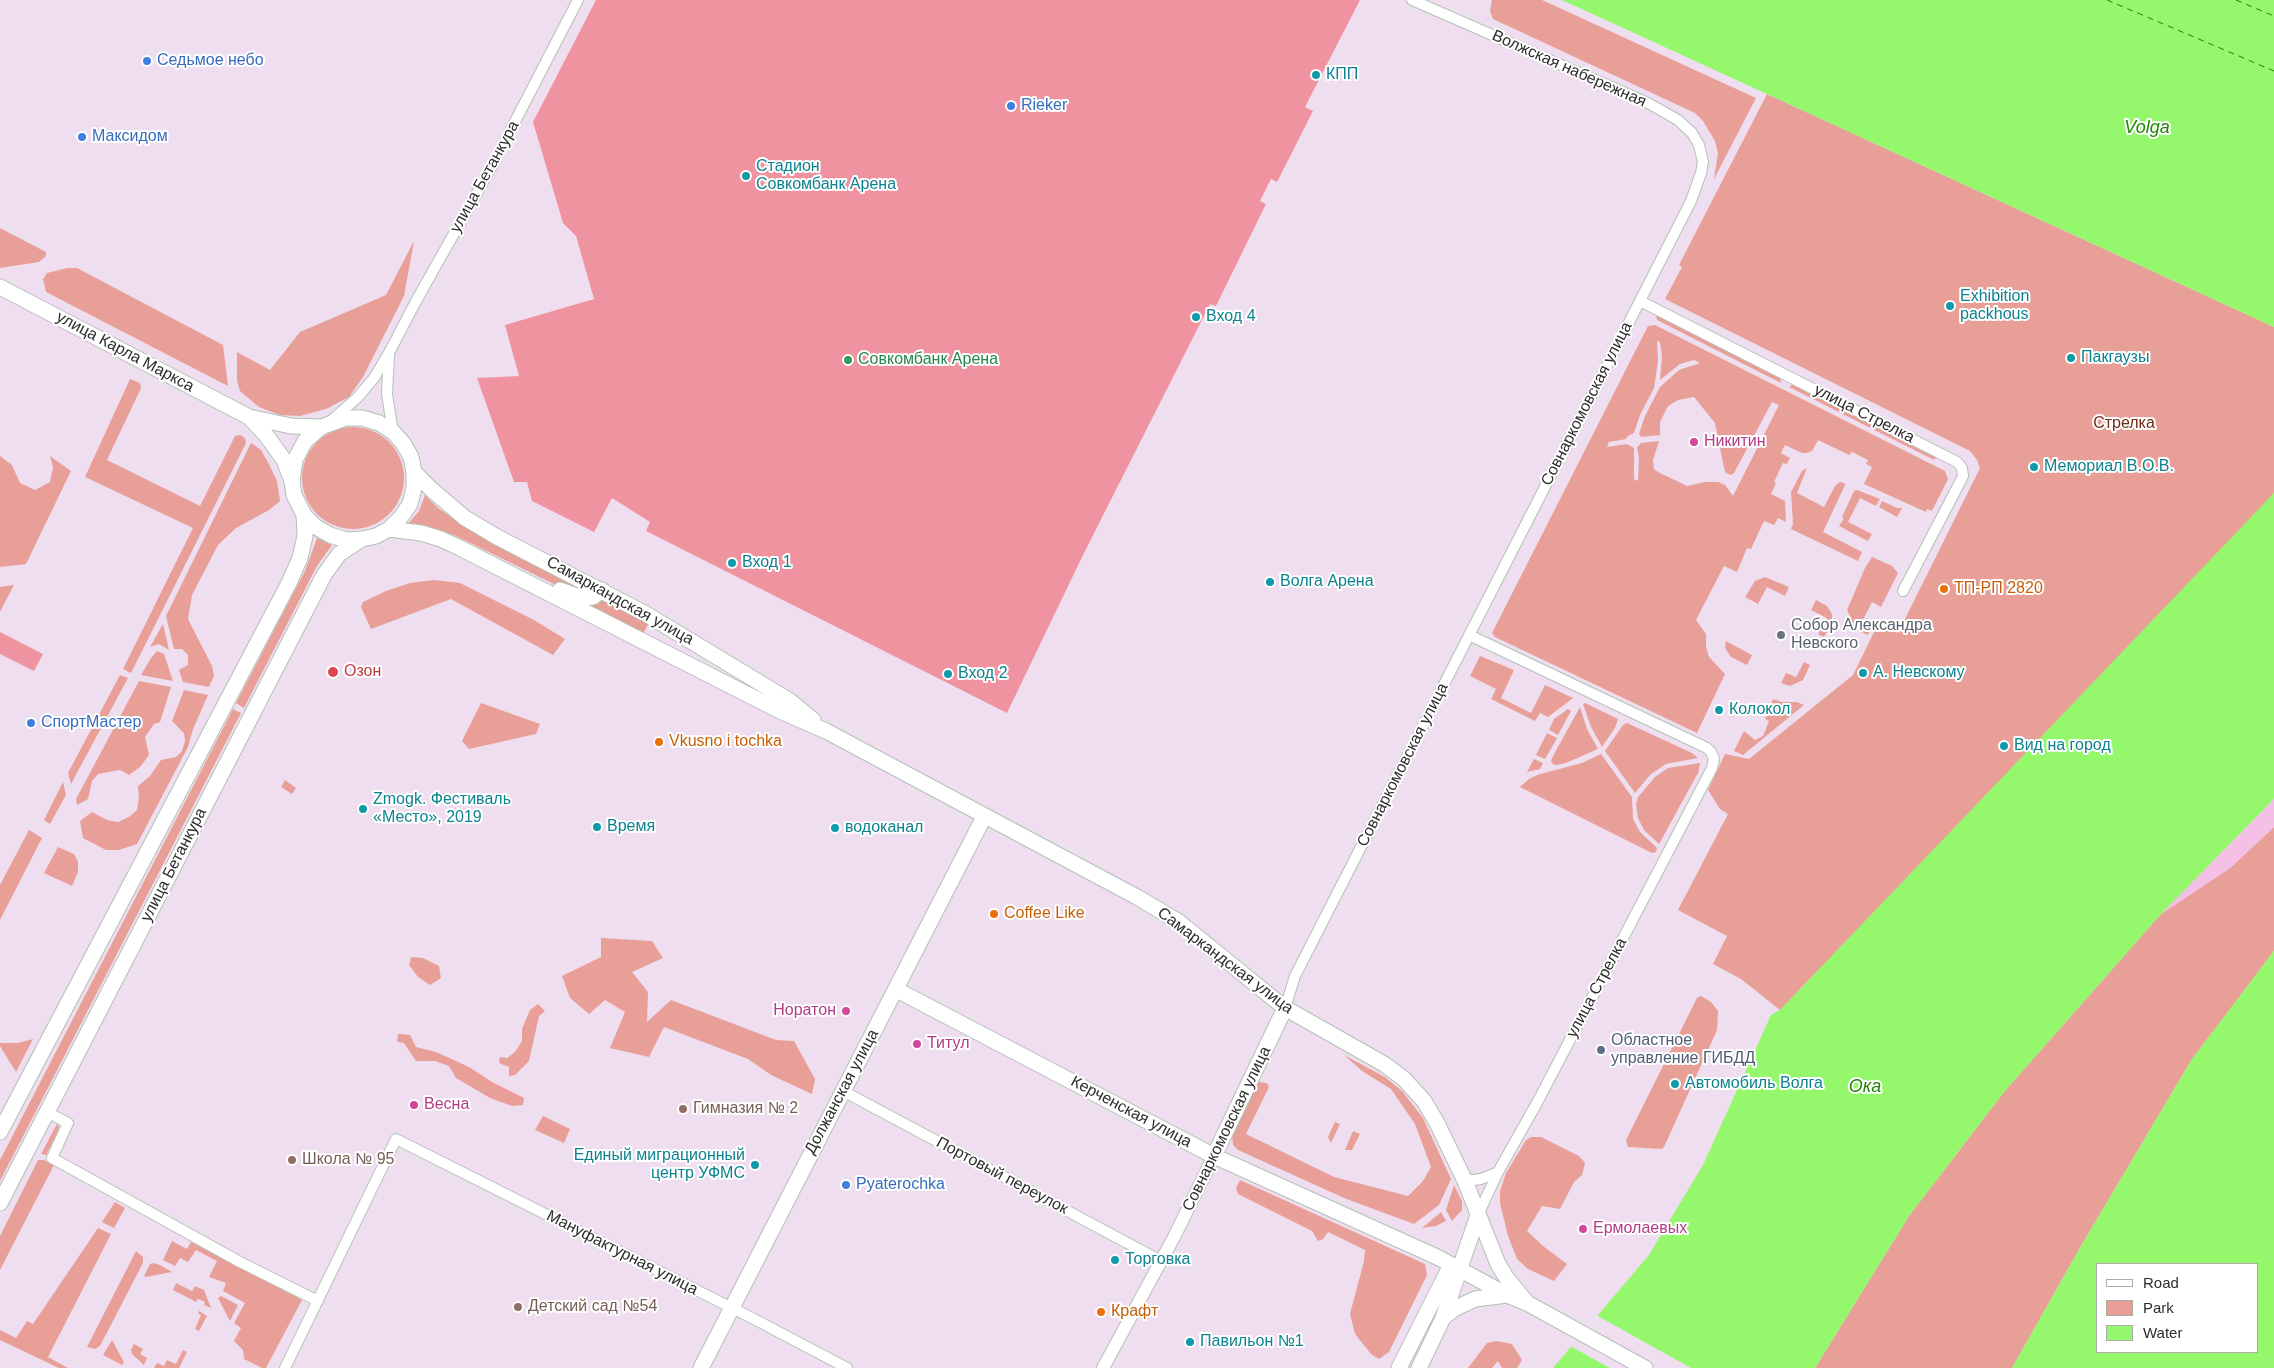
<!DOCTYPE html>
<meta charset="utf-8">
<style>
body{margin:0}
#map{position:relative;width:2274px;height:1368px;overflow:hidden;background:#efdeef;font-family:Helvetica,sans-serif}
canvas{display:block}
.legend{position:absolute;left:2096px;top:1263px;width:162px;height:90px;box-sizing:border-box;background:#fff;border:1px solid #ababab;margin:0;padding:6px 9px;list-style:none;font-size:15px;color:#2d2d2d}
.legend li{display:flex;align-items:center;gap:10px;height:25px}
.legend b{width:25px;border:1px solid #ababab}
</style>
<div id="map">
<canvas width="2274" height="1368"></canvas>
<ul class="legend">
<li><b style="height:6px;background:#fff"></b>Road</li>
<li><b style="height:14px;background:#e89f98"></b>Park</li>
<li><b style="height:14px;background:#95f76b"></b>Water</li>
</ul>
</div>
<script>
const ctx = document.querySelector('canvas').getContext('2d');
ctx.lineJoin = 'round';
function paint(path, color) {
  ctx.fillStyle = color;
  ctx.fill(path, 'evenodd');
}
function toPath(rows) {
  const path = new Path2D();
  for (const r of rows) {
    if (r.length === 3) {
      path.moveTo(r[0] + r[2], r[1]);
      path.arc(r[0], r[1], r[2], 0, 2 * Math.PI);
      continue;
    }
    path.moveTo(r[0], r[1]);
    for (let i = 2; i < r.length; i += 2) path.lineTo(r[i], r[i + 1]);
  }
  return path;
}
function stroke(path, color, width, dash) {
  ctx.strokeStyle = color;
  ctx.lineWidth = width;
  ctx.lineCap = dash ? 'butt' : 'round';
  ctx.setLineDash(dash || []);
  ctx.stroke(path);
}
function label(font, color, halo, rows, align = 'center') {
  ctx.font = font + ' Helvetica,sans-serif';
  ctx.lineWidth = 4;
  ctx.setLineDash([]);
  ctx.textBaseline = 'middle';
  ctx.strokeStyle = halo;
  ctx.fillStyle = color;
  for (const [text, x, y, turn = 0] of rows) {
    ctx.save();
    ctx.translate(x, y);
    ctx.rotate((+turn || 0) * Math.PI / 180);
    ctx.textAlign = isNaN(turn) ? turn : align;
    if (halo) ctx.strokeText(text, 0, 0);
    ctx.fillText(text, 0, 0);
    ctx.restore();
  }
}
paint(toPath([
 [1492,0,1542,0,1756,98,1714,179,1718,153,1715,141,1703,121,1695,113,1493,19,1490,11],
 [1767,94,2274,327,2274,496,1780,1010,1741,979,1713,964,1727,936,1678,910,1728,814,1720,809,1708,790,1725,754,1749,759,1853,675,1878,624,1898,633,1980,468,1977,460,1970,451,1665,299,1682,267,1679,265],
 [0,228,46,252,46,256,39,262,0,268],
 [414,241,404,296,363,377,349,397,326,409,300,416,280,415,259,407,240,391,237,381,237,352,270,370,300,332,386,295],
 [67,268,77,268,223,345,228,386,46,292,43,279,47,273],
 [1656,315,1780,378,1781,383,1657,320],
 [1655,325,1945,471,1948,479,1932,511,1927,509,1926,512,1864,484,1872,467,1866,464,1868,460,1852,452,1849,455,1818,440,1812,451,1807,453,1802,453,1785,445,1781,453,1790,458,1787,464,1783,463,1774,482,1776,483,1771,494,1785,501,1786,522,1778,518,1774,525,1764,521,1751,549,1747,548,1737,572,1724,566,1696,620,1706,634,1706,647,1709,657,1725,674,1697,733,1495,637,1492,633,1648,326],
 [1657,341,1660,342,1662,356,1660,380,1680,364,1694,360,1700,363,1679,370,1660,387,1645,416,1639,434,1641,437,1660,435,1660,422,1668,406,1678,400,1694,397,1715,423,1724,468,1726,473,1731,475,1734,473,1772,402,1779,405,1733,496,1725,485,1718,482,1705,482,1687,486,1658,472,1654,469,1653,460,1659,441,1641,443,1637,448,1639,458,1638,481,1634,479,1634,448,1627,444,1607,447,1609,442,1626,439,1628,436,1634,433,1640,415,1654,388,1658,361],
 [130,379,140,383,141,388,107,460,200,506,235,436,240,435,245,438,246,443,131,673,123,669,193,528,85,477],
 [1792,385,1795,385,1937,456,1934,460,1789,387],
 [353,478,51],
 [251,443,261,450,270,466,277,481,280,501,269,510,236,528,218,545,192,595,188,619,212,666,214,676,209,687,183,682,179,670,188,665,188,655,182,649,174,649,166,616],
 [0,456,12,465,20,483,35,490,50,482,53,467,50,456,71,471,26,564,0,567],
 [1807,468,1797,493,1824,507,1835,486,1840,482,1844,483,1845,485,1823,532,1862,552,1858,561,1791,529,1793,524,1791,492,1802,471],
 [1857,490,1880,499,1876,506,1860,498,1848,522,1872,534,1868,541,1839,526,1844,518,1842,517,1854,491],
 [425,495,438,508,461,524,580,587,576,590,564,589,454,535,421,526,407,525,419,511],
 [1882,501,1897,508,1902,508,1897,517,1879,507],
 [317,538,332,545,317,566,244,708,236,703,305,571],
 [1872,557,1892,566,1898,573,1881,607,1872,602,1862,622,1871,627,1868,635,1848,626,1850,616,1847,610,1865,568],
 [1765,577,1789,587,1785,596,1767,587,1758,604,1745,597,1755,581],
 [434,580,460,583,534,620,565,639,553,655,451,599,371,629,361,607,363,602,386,591,410,583],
 [14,585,1,610,0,611,0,587],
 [605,599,649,623,642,635,589,607],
 [1816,600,1827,606,1832,614,1832,623,1824,637,1818,634,1827,618,1811,610],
 [163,624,169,650,159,644,150,647],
 [1726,641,1752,655,1747,665,1731,657,1725,648],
 [157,651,164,654,173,681,141,675,151,658],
 [1480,656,1514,670,1501,698,1531,713,1545,685,1573,698,1548,717,1540,713,1535,721,1491,699,1496,689,1470,676],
 [1804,662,1810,665,1803,680,1790,686,1781,683,1786,673,1796,677],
 [120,675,128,678,71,784,68,773],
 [139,681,171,687,160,722,154,724,145,737,149,755,140,767,129,775,120,770,98,774,92,781,88,799,77,805,76,799],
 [184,690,208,695,193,729,188,747,137,844,119,850,106,850,83,838,80,821,92,812,107,820,118,822,129,817,137,810,139,798,138,786,150,776,161,760,176,757,182,751,185,741,184,733,172,721],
 [1773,699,1782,702,1797,702,1804,705,1743,755,1734,751,1744,731,1755,740,1763,736,1769,721,1765,719],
 [481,703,540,724,536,734,469,749,462,741],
 [1585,703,1618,719,1615,728,1602,747,1591,727,1583,704],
 [1580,707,1587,729,1598,749,1566,763,1556,765,1553,764,1551,761,1553,756],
 [233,709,241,713,0,1181,0,1160],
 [1568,709,1571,711,1558,735,1549,730,1554,719],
 [1627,723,1692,753,1698,758,1666,764,1651,774,1635,793,1605,751,1623,725],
 [1547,733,1557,738,1545,759,1536,755],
 [1601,754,1632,797,1633,819,1640,832,1657,848,1656,852,1652,853,1520,787,1529,779,1537,775,1582,763],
 [1534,759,1543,763,1540,769,1527,772],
 [1700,763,1698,773,1659,844,1644,830,1638,818,1636,804,1638,797,1655,777,1668,768],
 [285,780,296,788,292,794,281,787],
 [63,782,66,795,50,824,44,820],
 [2274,827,2274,951,2192,1059,2081,1246,2012,1368,1815,1368,1909,1216,2004,1092,2161,914,2230,868],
 [29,830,42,838,0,920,0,885],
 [58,847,74,854,78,862,78,872,72,886,44,873],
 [601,938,652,941,663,958,632,972,648,992,647,1022,671,1000,776,1040,794,1041,815,1079,812,1094,771,1075,748,1059,664,1027,649,1057,610,1048,625,1012,605,1000,589,1014,570,998,562,976,601,957],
 [411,957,423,958,439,966,441,978,430,985,418,977,409,965],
 [1701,996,1711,1002,1718,1011,1717,1030,1664,1147,1662,1149,1628,1147,1626,1140,1697,998],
 [538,1004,545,1011,539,1016,529,1061,515,1075,509,1076,509,1067,499,1063,500,1057,507,1058,515,1052,522,1041,522,1029,530,1010],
 [398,1034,410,1035,416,1047,436,1052,469,1067,492,1082,524,1098,523,1105,512,1106,490,1098,456,1078,449,1066,435,1061,416,1061,404,1043,397,1042],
 [33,1039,16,1072,0,1046,0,1043,18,1043],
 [1344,1055,1385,1077,1402,1091,1423,1118,1451,1179,1439,1205,1414,1224,1344,1198,1238,1150,1233,1145,1232,1133,1257,1082,1267,1083,1269,1087,1246,1134,1334,1177,1408,1196,1423,1181,1431,1167,1415,1124,1391,1089,1362,1071],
 [543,1116,570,1129,564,1143,535,1130],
 [1335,1122,1340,1124,1331,1143,1328,1137],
 [57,1124,59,1127,57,1133,46,1155,41,1154],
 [1353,1131,1360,1134,1352,1150,1345,1150],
 [1531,1137,1541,1137,1579,1156,1585,1163,1582,1175,1574,1182,1560,1209,1542,1206,1527,1231,1543,1246,1567,1264,1554,1281,1528,1269,1517,1259,1508,1236,1500,1203,1500,1191,1506,1173,1526,1140],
 [38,1160,44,1160,54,1165,0,1270,0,1236],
 [1240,1180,1425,1264,1427,1275,1389,1352,1379,1359,1371,1354,1355,1334,1350,1314,1364,1261,1365,1250,1328,1232,1323,1239,1318,1241,1312,1231,1238,1194,1236,1188],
 [1454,1185,1462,1201,1462,1210,1452,1221,1446,1210],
 [115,1202,125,1208,114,1228,102,1222],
 [1441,1212,1446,1221,1436,1226,1422,1228],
 [98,1228,111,1234,48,1357,68,1368,59,1368,0,1340,0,1330,16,1338,27,1321,33,1324],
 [172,1241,187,1249,191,1242,302,1300,266,1368,262,1368,244,1359,243,1350,234,1341,241,1328,234,1323,245,1303,223,1291,226,1283,209,1277,217,1261,196,1250,188,1262,180,1258,175,1266,163,1260],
 [136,1251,143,1257,143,1263,100,1346,95,1349,87,1347],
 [153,1263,160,1265,172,1272,146,1277,144,1276,150,1264],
 [176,1283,192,1291,195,1286,204,1290,211,1308,204,1305,205,1302,198,1299,196,1302,173,1290],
 [221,1296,238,1305,230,1321,218,1298],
 [199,1311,207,1316,199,1331,195,1329,201,1315,198,1313],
 [112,1340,124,1362,122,1365,103,1355],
 [1496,1341,1512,1344,1522,1360,1517,1368,1502,1368,1498,1361,1492,1368,1468,1368,1487,1343],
 [134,1344,143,1349,140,1354,147,1358,144,1365,132,1354,131,1350],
 [183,1350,187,1352,179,1368,154,1368,157,1363,164,1366,167,1360,176,1364]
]), '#e89f98');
paint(toPath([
 [2274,799,2274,827,2230,868,2161,914]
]), '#f5c0e6');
paint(toPath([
 [596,0,1360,0,1305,107,1313,111,1277,182,1271,179,1260,201,1266,204,1216,306,1210,304,1084,553,1007,713,646,531,650,522,612,498,594,532,532,501,527,482,514,482,477,378,519,376,505,325,594,299,576,236,563,223,533,122],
 [0,632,43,654,34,671,0,654]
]), '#f093a0');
paint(toPath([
 [1562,0,2274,0,2274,327,1767,94],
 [2274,493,2274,799,2161,914,2004,1092,1909,1216,1815,1368,1553,1368,1649,1255,1703,1165,1771,1015,1780,1010],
 [2274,951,2274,1368,2012,1368,2081,1246,2192,1059],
 [2098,1264,2258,1264,2258,1352,2098,1352]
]), '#95f76b');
paint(toPath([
 [1596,1315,1691,1368,1610,1368,1570,1346]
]), '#efdeef');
stroke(toPath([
 [2107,0,2274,71],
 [2236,0,2274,16]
]), '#238308', 1, [6, 5]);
const minor = toPath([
 [1640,301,1957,462,1962,468,1963,476,1958,486,1903,591],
 [389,355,387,394,393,432],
 [332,420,358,397,374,378,390,351,415,303,492,166,578,0],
 [1469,635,1707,748,1711,752,1714,759,1712,768,1538,1101,1498,1172,1478,1215],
 [1285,1008,1295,976,1691,201,1701,173,1703,162,1699,145,1692,133,1678,120,1648,103,1412,0],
 [843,1091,1161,1261],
 [47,1112,68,1123,52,1158,240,1262,318,1301],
 [1465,1181,1481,1179,1498,1172],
 [285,1368,396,1139,752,1318,847,1368]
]);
const tertiary = toPath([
 [1103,1368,1174,1237,1214,1156]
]);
const secondary = toPath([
 [0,287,249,417,291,426,321,427],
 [249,417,266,435,284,460,292,481,294,495,304,515,316,527,330,535,346,540,362,539,376,536,389,529,401,517,410,504,414,488,414,472,411,457,403,443,393,432,379,423,362,418,346,418,321,427,305,441,295,460,292,481],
 [414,472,432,490,465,518,497,537,646,614,790,701,813,720],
 [389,529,421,533,441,539,460,548,780,711,826,731,1137,897,1179,922,1285,1008,1384,1064,1404,1079,1424,1101,1437,1123,1465,1181,1498,1264,1506,1277,1527,1303],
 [560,590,583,598,593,597,602,590],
 [897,990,1214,1156,1437,1257,1507,1295,1527,1303,1645,1368],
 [0,1132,289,583,300,558,305,536,304,515],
 [1214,1156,1285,1008],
 [0,1203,324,575,339,554,362,539],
 [1443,1318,1478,1215],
 [701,1368,984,817],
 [1399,1368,1451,1265],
 [1419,1368,1443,1318,1454,1309,1475,1299,1507,1295]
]);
stroke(minor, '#b2c1b6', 12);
stroke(tertiary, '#b2c1b6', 14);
stroke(secondary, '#b2c1b6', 17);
stroke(minor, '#fff', 10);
stroke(tertiary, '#fff', 12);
stroke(secondary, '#fff', 15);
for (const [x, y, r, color] of [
 [147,61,5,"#3f7fe0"],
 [1316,75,5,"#0f9aa8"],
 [1011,106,5,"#3f7fe0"],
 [82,137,5,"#3f7fe0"],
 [746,176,5,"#0f9aa8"],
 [1950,306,5,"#0f9aa8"],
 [1196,317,5,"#0f9aa8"],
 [2071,358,5,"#0f9aa8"],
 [848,360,5,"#2e9e5b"],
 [1694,442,5,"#d1479c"],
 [2034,467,5,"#0f9aa8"],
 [732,563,5,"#0f9aa8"],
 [1270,582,5,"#0f9aa8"],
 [1944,589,5,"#e8710a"],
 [1781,635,5,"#6b7280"],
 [333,672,6,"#e0444e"],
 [1863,673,5,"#0f9aa8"],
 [948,674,5,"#0f9aa8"],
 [1719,710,5,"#0f9aa8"],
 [31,723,5,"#3f7fe0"],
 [659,742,5,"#e8710a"],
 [2004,746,5,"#0f9aa8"],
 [363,809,5,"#0f9aa8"],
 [597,827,5,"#0f9aa8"],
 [835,828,5,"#0f9aa8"],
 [994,914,5,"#e8710a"],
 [846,1011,5,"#d1479c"],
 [917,1044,5,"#d1479c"],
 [1601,1050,5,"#5c6f8a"],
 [1675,1084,5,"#0f9aa8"],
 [414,1105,5,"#d1479c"],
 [683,1109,5,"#8d6e63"],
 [292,1160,5,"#8d6e63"],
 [755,1165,5,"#0f9aa8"],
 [846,1185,5,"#3f7fe0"],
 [1583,1229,5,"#d1479c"],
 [1115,1260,5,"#0f9aa8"],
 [518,1307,5,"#8d6e63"],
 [1101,1312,5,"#e8710a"],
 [1190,1342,5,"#0f9aa8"]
]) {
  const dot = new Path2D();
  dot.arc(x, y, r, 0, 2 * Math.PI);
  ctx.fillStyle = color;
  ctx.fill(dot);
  stroke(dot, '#fff', 2);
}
label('16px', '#366cbe', '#fff', [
 ["Седьмое небо",157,61],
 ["Rieker",1021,106],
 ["Максидом",92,137],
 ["СпортМастер",41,723],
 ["Pyaterochka",856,1185]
], 'left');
label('16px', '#2d2d2d', '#fff', [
 ["Волжская набережная",1569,69,24],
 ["улица Бетанкура",485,177,-61],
 ["улица Карла Маркса",125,352,28],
 ["Совнаркомовская улица",1587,404,-63],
 ["улица Стрелка",1864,414,27],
 ["Самаркандская улица",620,601,29],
 ["Совнаркомовская улица",1403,765,-63],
 ["улица Бетанкура",174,865,-63],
 ["Самаркандская улица",1225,961,37],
 ["улица Стрелка",1597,988,-62],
 ["Должанская улица",842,1092,-62],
 ["Керченская улица",1131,1112,28],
 ["Совнаркомовская улица",1227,1129,-64],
 ["Портовый переулок",1002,1176,28],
 ["Мануфактурная улица",622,1253,27]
]);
label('16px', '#0d838f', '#fff', [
 ["КПП",1326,75],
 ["Стадион",756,167],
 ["Совкомбанк Арена",756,185],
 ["Exhibition",1960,297],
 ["packhous",1960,315],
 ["Вход 4",1206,317],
 ["Пакгаузы",2081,358],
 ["Мемориал В.О.В.",2044,467],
 ["Вход 1",742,563],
 ["Волга Арена",1280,582],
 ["А. Невскому",1873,673],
 ["Вход 2",958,674],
 ["Колокол",1729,710],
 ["Вид на город",2014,746],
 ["Zmogk. Фестиваль",373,800],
 ["«Место», 2019",373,818],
 ["Время",607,827],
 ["водоканал",845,828],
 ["Автомобиль Волга",1685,1084],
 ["Единый миграционный",745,1156,"right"],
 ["центр УФМС",745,1174,"right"],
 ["Торговка",1125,1260],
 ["Павильон №1",1200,1342]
], 'left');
label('16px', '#27864d', '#fff', [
 ["Совкомбанк Арена",858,360]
], 'left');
label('16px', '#702a16', '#fff', [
 ["Стрелка",2124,424]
]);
label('16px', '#b23c85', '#fff', [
 ["Никитин",1704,442],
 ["Норатон",836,1011,"right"],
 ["Титул",927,1044],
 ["Весна",424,1105],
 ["Ермолаевых",1593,1229]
], 'left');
label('16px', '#c56008', '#fff', [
 ["ТП-РП 2820",1954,589],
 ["Vkusno i tochka",669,742],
 ["Coffee Like",1004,914],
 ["Крафт",1111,1312]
], 'left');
label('16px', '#5b616d', '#fff', [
 ["Собор Александра",1791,626],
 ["Невского",1791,644]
], 'left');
label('16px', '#be3a42', '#fff', [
 ["Озон",344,672]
], 'left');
label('16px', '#4e5e75', '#fff', [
 ["Областное",1611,1041],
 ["управление ГИБДД",1611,1059]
], 'left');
label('16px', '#785e54', '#fff', [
 ["Гимназия № 2",693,1109],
 ["Школа № 95",302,1160],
 ["Детский сад №54",528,1307]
], 'left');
label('italic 18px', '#238308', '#fff', [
 ["Volga",2147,128],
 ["Ока",1865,1087]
]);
</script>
